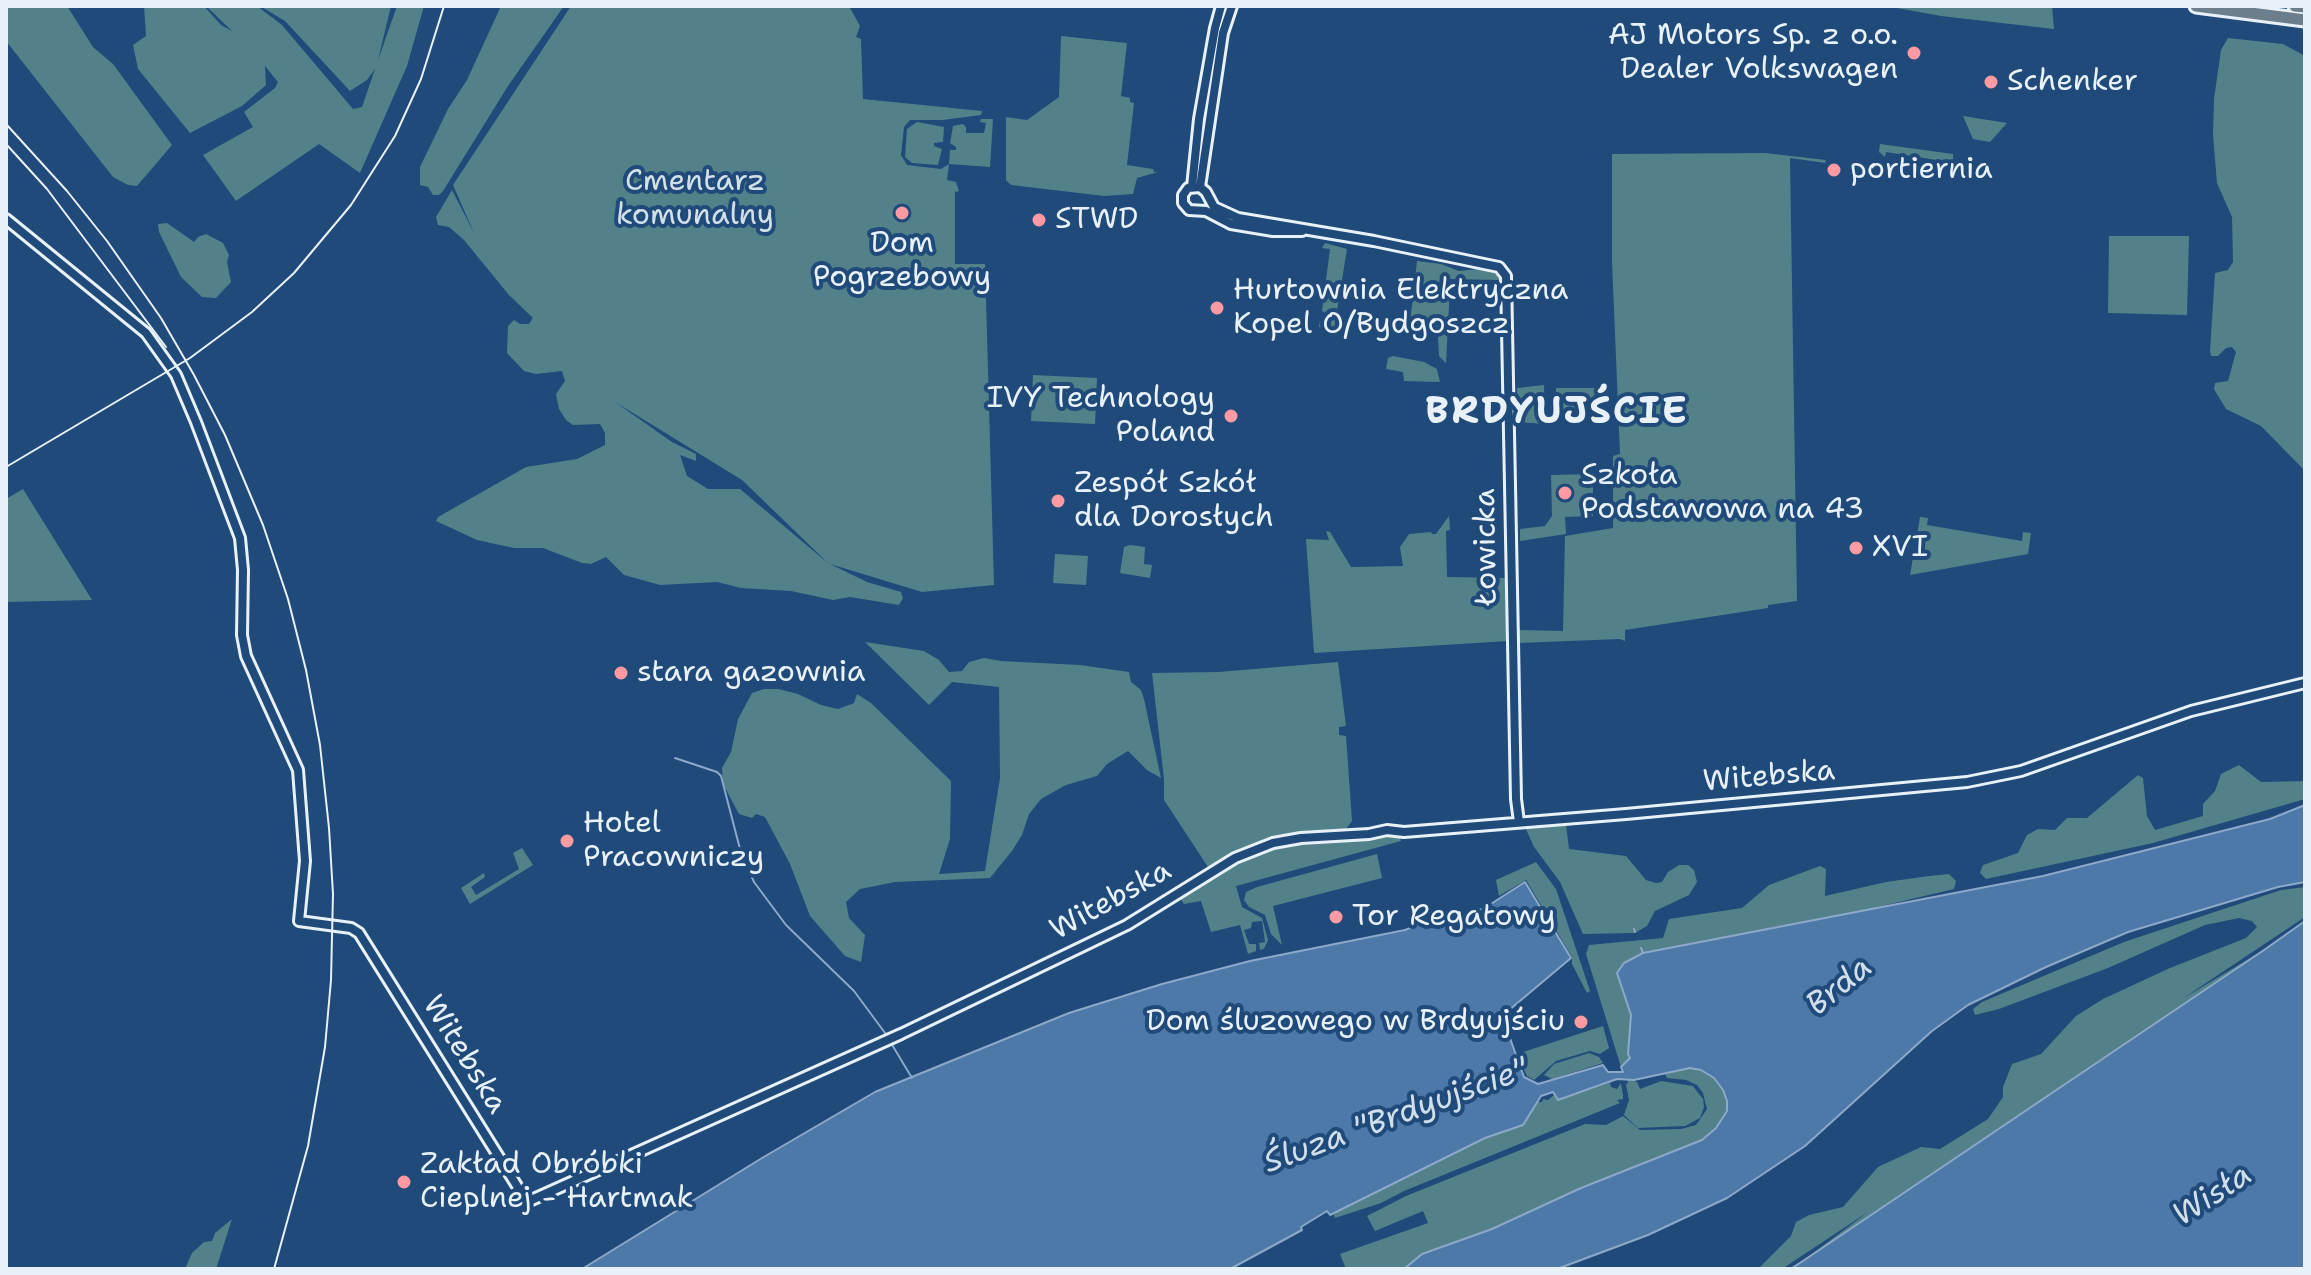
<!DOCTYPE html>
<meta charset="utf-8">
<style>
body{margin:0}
#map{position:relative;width:2311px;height:1275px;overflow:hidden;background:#1f4a7a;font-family:"Shantell Sans",sans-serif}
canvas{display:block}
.frame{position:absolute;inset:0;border:8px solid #e8f1f8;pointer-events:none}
</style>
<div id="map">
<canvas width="2311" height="1275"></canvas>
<div class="frame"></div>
</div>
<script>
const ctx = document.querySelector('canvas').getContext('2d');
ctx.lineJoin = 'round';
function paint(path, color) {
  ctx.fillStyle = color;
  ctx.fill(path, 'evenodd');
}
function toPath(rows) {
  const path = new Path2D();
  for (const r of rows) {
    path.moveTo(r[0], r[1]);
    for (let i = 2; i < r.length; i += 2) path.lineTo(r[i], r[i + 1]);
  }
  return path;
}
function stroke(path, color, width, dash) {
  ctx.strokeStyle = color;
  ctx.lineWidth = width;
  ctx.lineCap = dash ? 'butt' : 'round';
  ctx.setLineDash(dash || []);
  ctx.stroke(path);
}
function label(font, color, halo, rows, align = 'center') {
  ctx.font = font + ' "Shantell Sans",sans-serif';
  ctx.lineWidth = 8;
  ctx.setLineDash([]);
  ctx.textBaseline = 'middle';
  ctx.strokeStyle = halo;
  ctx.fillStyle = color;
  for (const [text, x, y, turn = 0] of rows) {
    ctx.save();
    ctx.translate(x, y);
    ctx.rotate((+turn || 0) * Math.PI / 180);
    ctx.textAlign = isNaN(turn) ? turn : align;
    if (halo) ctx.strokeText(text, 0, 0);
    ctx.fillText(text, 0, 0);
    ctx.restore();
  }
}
paint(toPath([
 [6,6,67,6,93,47,113,64,172,145,137,186,128,185,113,177,6,41],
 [144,6,204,6,221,25,232,31,206,6,257,6,282,25,353,109,362,107,375,69,367,80,350,91,285,21,260,6,391,6,378,60,397,6,424,6,407,66,360,173,319,144,236,201,203,155,253,127,244,112,275,88,278,82,265,66,266,85,242,106,190,133,138,69,133,45,146,36],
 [501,6,564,6,508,86,443,191,439,195,433,195,428,187,420,185,420,167,448,109,467,80],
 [571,6,849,6,860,26,856,37,861,39,863,99,982,111,981,115,943,120,910,120,904,127,901,155,907,165,941,169,949,164,950,150,956,150,956,147,950,143,953,126,963,124,966,127,966,133,984,133,986,123,980,122,981,119,993,119,990,167,949,164,947,180,956,182,959,191,955,192,955,264,985,264,994,585,922,592,830,564,867,582,901,592,903,598,899,605,850,597,833,600,791,591,741,588,717,582,660,585,624,575,606,557,591,564,582,563,543,548,514,548,477,540,436,521,438,517,526,467,577,459,605,445,605,433,600,424,573,425,566,420,559,409,556,394,565,381,562,371,536,374,524,371,507,353,508,326,514,320,520,324,529,324,533,318,509,295,464,240,449,227,438,225,436,217,452,190,474,233,453,185],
 [615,402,742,480,829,564,740,489,708,489,687,476,680,455,696,461,696,454,672,442],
 [1886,6,2052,6,2054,29,1941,16],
 [1061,36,1127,43,1121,96,1130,98,1130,102,1134,103,1127,165,1153,169,1154,172,1158,172,1137,178,1133,194,1104,196,1011,185,1006,180,1006,117,1027,120,1059,97],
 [2228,38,2283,44,2305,56,2305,471,2261,426,2226,409,2214,389,2215,383,2228,381,2236,352,2232,347,2226,348,2218,356,2211,356,2210,351,2215,273,2228,270,2233,262,2232,217,2217,183,2213,135,2214,99,2221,50],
 [1963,116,2007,123,1990,142,1973,139],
 [917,122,944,127,943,142,934,143,934,146,942,149,938,165,912,163,905,157,907,129],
 [1880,144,1953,154,1954,168,1949,167,1949,162,1886,152,1885,157,1879,152],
 [1765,153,1826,160,1825,163,1790,158,1797,601,1768,605,1768,608,1625,630,1625,641,1620,639,1519,643,1518,630,1563,631,1565,536,1613,528,1613,456,1620,454,1612,262,1612,154],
 [167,223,194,242,198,237,206,234,223,243,229,255,227,262,231,282,216,298,202,297,181,277,159,232,158,224],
 [2109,236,2189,236,2187,315,2108,313],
 [1325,243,1347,249,1334,329,1319,327,1320,321,1324,320,1325,313,1322,311,1330,249,1322,248],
 [1417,261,1441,264,1459,271,1477,269,1494,272,1501,279,1501,284,1499,280,1450,279,1449,274,1443,273,1442,286,1450,287,1446,363,1439,356,1438,336,1409,332],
 [1393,356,1424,362,1437,369,1440,382,1404,381,1403,372,1386,369,1388,358],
 [1033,375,1097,378,1095,424,1031,421],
 [1544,385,1545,424,1518,422,1517,388],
 [1556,388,1600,388,1600,410,1556,411],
 [1593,474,1593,516,1565,517,1566,534,1520,541,1520,529,1545,526,1552,516,1551,475],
 [23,489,92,600,6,602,6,499],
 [1449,516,1450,530,1446,531,1447,577,1506,578,1508,641,1314,653,1306,539,1329,540,1326,531,1330,532,1351,567,1403,566,1400,547,1409,534,1431,532,1432,534,1436,534],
 [1920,517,1928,518,1927,525,2022,541,2023,532,2031,533,2028,554,1910,575],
 [1130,545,1145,547,1144,564,1152,565,1150,578,1120,573,1124,547],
 [1055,554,1088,556,1086,585,1053,583],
 [865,642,924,651,939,660,949,672,962,671,969,662,984,658,1001,661,1080,665,1129,672,1131,682,1141,690,1144,699,1161,778,1147,770,1128,751,1107,764,1097,776,1066,785,1041,799,1029,814,1022,835,1012,851,990,878,895,882,860,889,846,902,849,918,865,935,861,962,845,956,810,916,790,864,765,817,756,814,752,818,739,814,723,784,722,768,731,752,738,719,752,693,764,689,778,689,798,694,821,705,838,709,854,703,857,694,871,703,951,781,950,839,939,874,985,871,1000,778,999,687,952,682,929,705],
 [1338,662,1346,726,1339,727,1339,735,1346,736,1352,821,1346,829,1294,833,1265,839,1231,854,1208,867,1164,800,1164,779,1152,673,1218,672],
 [2239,765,2261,782,2305,781,2305,799,2153,843,1986,879,1980,873,1983,865,2018,853,2027,835,2038,829,2055,830,2067,818,2087,818,2138,775,2143,778,2147,816,2155,830,2203,816,2203,804,2215,791,2221,774],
 [1566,824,1569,849,1626,856,1646,880,1656,883,1662,882,1668,872,1679,865,1688,865,1694,870,1697,882,1689,895,1655,911,1647,926,1635,933,1583,934,1560,882,1534,847,1525,827],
 [1399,835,1401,841,1236,886,1242,907,1262,918,1268,940,1264,949,1260,950,1259,943,1265,942,1262,921,1252,922,1251,928,1244,930,1249,944,1256,944,1256,951,1248,954,1240,925,1211,932,1201,901,1184,904,1180,898,1237,860,1269,847,1307,841],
 [522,848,533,865,470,904,461,888,484,873,485,877,471,887,476,895,519,869,513,853],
 [1377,854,1382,878,1273,906,1282,945,1271,934,1265,915,1249,907,1244,900,1246,892,1257,887],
 [1536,862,1556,889,1590,991,1587,993,1572,964,1572,957,1526,880,1499,896,1496,880],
 [1820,866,1826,869,1825,896,1886,882,1929,876,1949,874,1956,881,1954,889,1865,910,1643,953,1617,973,1631,1015,1628,1054,1630,1058,1621,1067,1586,954,1589,945,1663,938,1669,919,1742,908,1769,885],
 [2305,887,2305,917,2182,999,2305,925,2305,1269,1788,1269,1808,1257,1868,1212,1782,1269,1758,1269,1791,1236,1796,1222,1809,1215,1843,1207,1878,1167,1921,1147,1940,1149,1988,1119,2003,1097,2003,1087,2012,1064,2041,1054,2076,1016,2103,999,2170,968,2246,938,2257,927,2252,921,2239,918,2205,925,2108,968,1999,1009,1975,1015,1973,1009,1982,1002,2124,942,2281,890],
 [1603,1026,1609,1048,1600,1054,1590,1051,1556,1061,1534,1080,1527,1076,1517,1054],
 [1589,1053,1599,1057,1603,1063,1552,1079,1544,1075,1554,1064],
 [1690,1068,1701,1070,1714,1078,1723,1090,1727,1101,1727,1111,1723,1120,1702,1140,1581,1188,1492,1229,1422,1254,1404,1269,1346,1269,1340,1254,1428,1223,1423,1211,1375,1231,1367,1216,1406,1196,1585,1124,1606,1125,1623,1116,1640,1130,1681,1129,1696,1125,1707,1109,1703,1093,1697,1085,1686,1080,1667,1078,1665,1074],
 [1627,1079,1637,1082,1640,1089,1661,1081,1693,1086,1703,1099,1704,1107,1700,1118,1685,1126,1638,1128,1624,1115,1629,1100,1626,1084,1628,1083],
 [1610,1083,1611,1087,1617,1089,1621,1083,1623,1095,1623,1099,1617,1100,1620,1103,1404,1191,1381,1203,1335,1218,1333,1213,1485,1138,1523,1125,1537,1102,1542,1102,1543,1099,1548,1100,1554,1095,1558,1100],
 [232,1219,216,1269,185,1269,192,1253,204,1242,212,1241,215,1233]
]), '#52818a');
const water = toPath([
 [2305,805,2305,882,2278,887,2128,932,2046,967,1968,1005,1932,1031,1805,1146,1727,1198,1648,1235,1557,1269,1404,1269,1422,1254,1492,1229,1581,1188,1702,1140,1716,1128,1727,1111,1727,1101,1723,1090,1714,1078,1701,1070,1690,1068,1634,1080,1617,1079,1558,1100,1553,1092,1541,1096,1523,1125,1485,1138,1330,1215,1327,1211,1301,1227,1302,1230,1230,1269,582,1269,762,1158,875,1092,1069,1013,1162,984,1250,961,1405,930,1425,922,1483,909,1525,882,1571,958,1502,1016,1524,1077,1538,1084,1603,1065,1608,1072,1623,1072,1621,1067,1630,1058,1628,1054,1631,1015,1617,973,1624,963,1643,953,2043,876,2270,819,2305,805],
 [2305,921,2305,1269,1791,1269,2264,950,2305,921]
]);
paint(water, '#4d79a8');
stroke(water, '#8ba9c8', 2);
stroke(toPath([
 [675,758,717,772,721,776,740,849,754,882,786,925,854,991,888,1037],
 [1634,929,1635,932],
 [1641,948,1643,953],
 [891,1043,912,1078]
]), '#8ba9c8', 2);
const minor = toPath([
 [1192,187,1199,119,1215,28,1221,6],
 [1200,187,1223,33,1232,6],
 [6,219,146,333,176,375,196,422,240,538,243,570,242,635,246,656,298,770,305,861,299,921,351,928,359,933,527,1202,901,1034,1127,925,1235,858,1273,843,1301,838,1369,834,1387,830,1404,832,1626,814,1967,782,2021,771,2191,711,2305,683],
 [1302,231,1273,231,1231,224,1206,211,1189,210,1183,203,1183,195,1188,188,1200,187,1206,192,1214,207,1238,218,1374,241,1489,265,1499,267,1506,276,1516,799,1519,822]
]);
const major = toPath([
 [2196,6,2305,20],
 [2295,6,2305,7]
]);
stroke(minor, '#e8f1f8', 14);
stroke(major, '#e8f1f8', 17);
stroke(minor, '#1f4a7a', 8);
stroke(major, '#6c7d8b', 11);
stroke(toPath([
 [6,124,67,191,107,241,161,318,194,375,225,435,263,525,288,599,306,670,320,745,329,828,333,894,331,980,325,1047,308,1146,274,1269],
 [6,144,47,189,166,347],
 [6,467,190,358,252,312,294,273,351,205,395,136,421,79,444,6]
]), '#e8f1f8', 2);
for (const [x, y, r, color] of [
 [1914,53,8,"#ff9aa2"],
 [1991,82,8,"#ff9aa2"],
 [1834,170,8,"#ff9aa2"],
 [902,213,8,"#ff9aa2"],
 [1039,220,8,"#ff9aa2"],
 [1217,308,8,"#ff9aa2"],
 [1231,416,8,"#ff9aa2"],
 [1565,493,8,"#ff9aa2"],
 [1058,501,8,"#ff9aa2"],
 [1856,548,8,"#ff9aa2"],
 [621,673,8,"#ff9aa2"],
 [567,841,8,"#ff9aa2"],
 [1336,917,8,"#ff9aa2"],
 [1581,1022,8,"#ff9aa2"],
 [404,1182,8,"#ff9aa2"]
]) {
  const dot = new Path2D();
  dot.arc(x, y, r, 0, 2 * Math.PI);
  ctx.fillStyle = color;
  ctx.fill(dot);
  stroke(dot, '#1f4a7a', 3);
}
label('30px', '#e8f1f8', '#1f4a7a', [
 ["AJ Motors Sp. z o.o.",1898,36,"right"],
 ["Dealer Volkswagen",1898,70,"right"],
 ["Schenker",2007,82],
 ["portiernia",1850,170],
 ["STWD",1055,220],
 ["Dom",902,244,"center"],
 ["Pogrzebowy",902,278,"center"],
 ["Hurtownia Elektryczna",1233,291],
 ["Kopel O/Bydgoszcz",1233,325],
 ["IVY Technology",1215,399,"right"],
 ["Poland",1215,433,"right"],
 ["Szkoła",1581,476],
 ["Podstawowa na 43",1581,510],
 ["Zespół Szkół",1074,484],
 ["dla Dorosłych",1074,518],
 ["XVI",1872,548],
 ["stara gazownia",637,673],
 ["Hotel",583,824],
 ["Pracowniczy",583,858],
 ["Tor Regatowy",1352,917],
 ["Dom śluzowego w Brdyujściu",1565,1022,"right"],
 ["Zakład Obróbki",420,1165],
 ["Cieplnej - Hartmak",420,1199]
], 'left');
label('30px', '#d2e0e8', '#1f4a7a', [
 ["Cmentarz",695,182],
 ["komunalny",695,216]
]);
label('30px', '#e8f1f8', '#1f4a7a', [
 ["Łowicka",1487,547,-91],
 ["Witebska",1769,777,-5],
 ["Witebska",1111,901,-29],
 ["Witebska",464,1055,58]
]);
label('italic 32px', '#d1dfec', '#1f4a7a', [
 ["Brda",1840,987,-39],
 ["Śluza \"Brdyujście\"",1396,1117,-20],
 ["Wisła",2213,1196,-33]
]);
ctx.letterSpacing = '2px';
label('bold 38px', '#e8f1f8', '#1f4a7a', [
 ["BRDYUJŚCIE",1557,413]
]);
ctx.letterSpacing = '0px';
</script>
